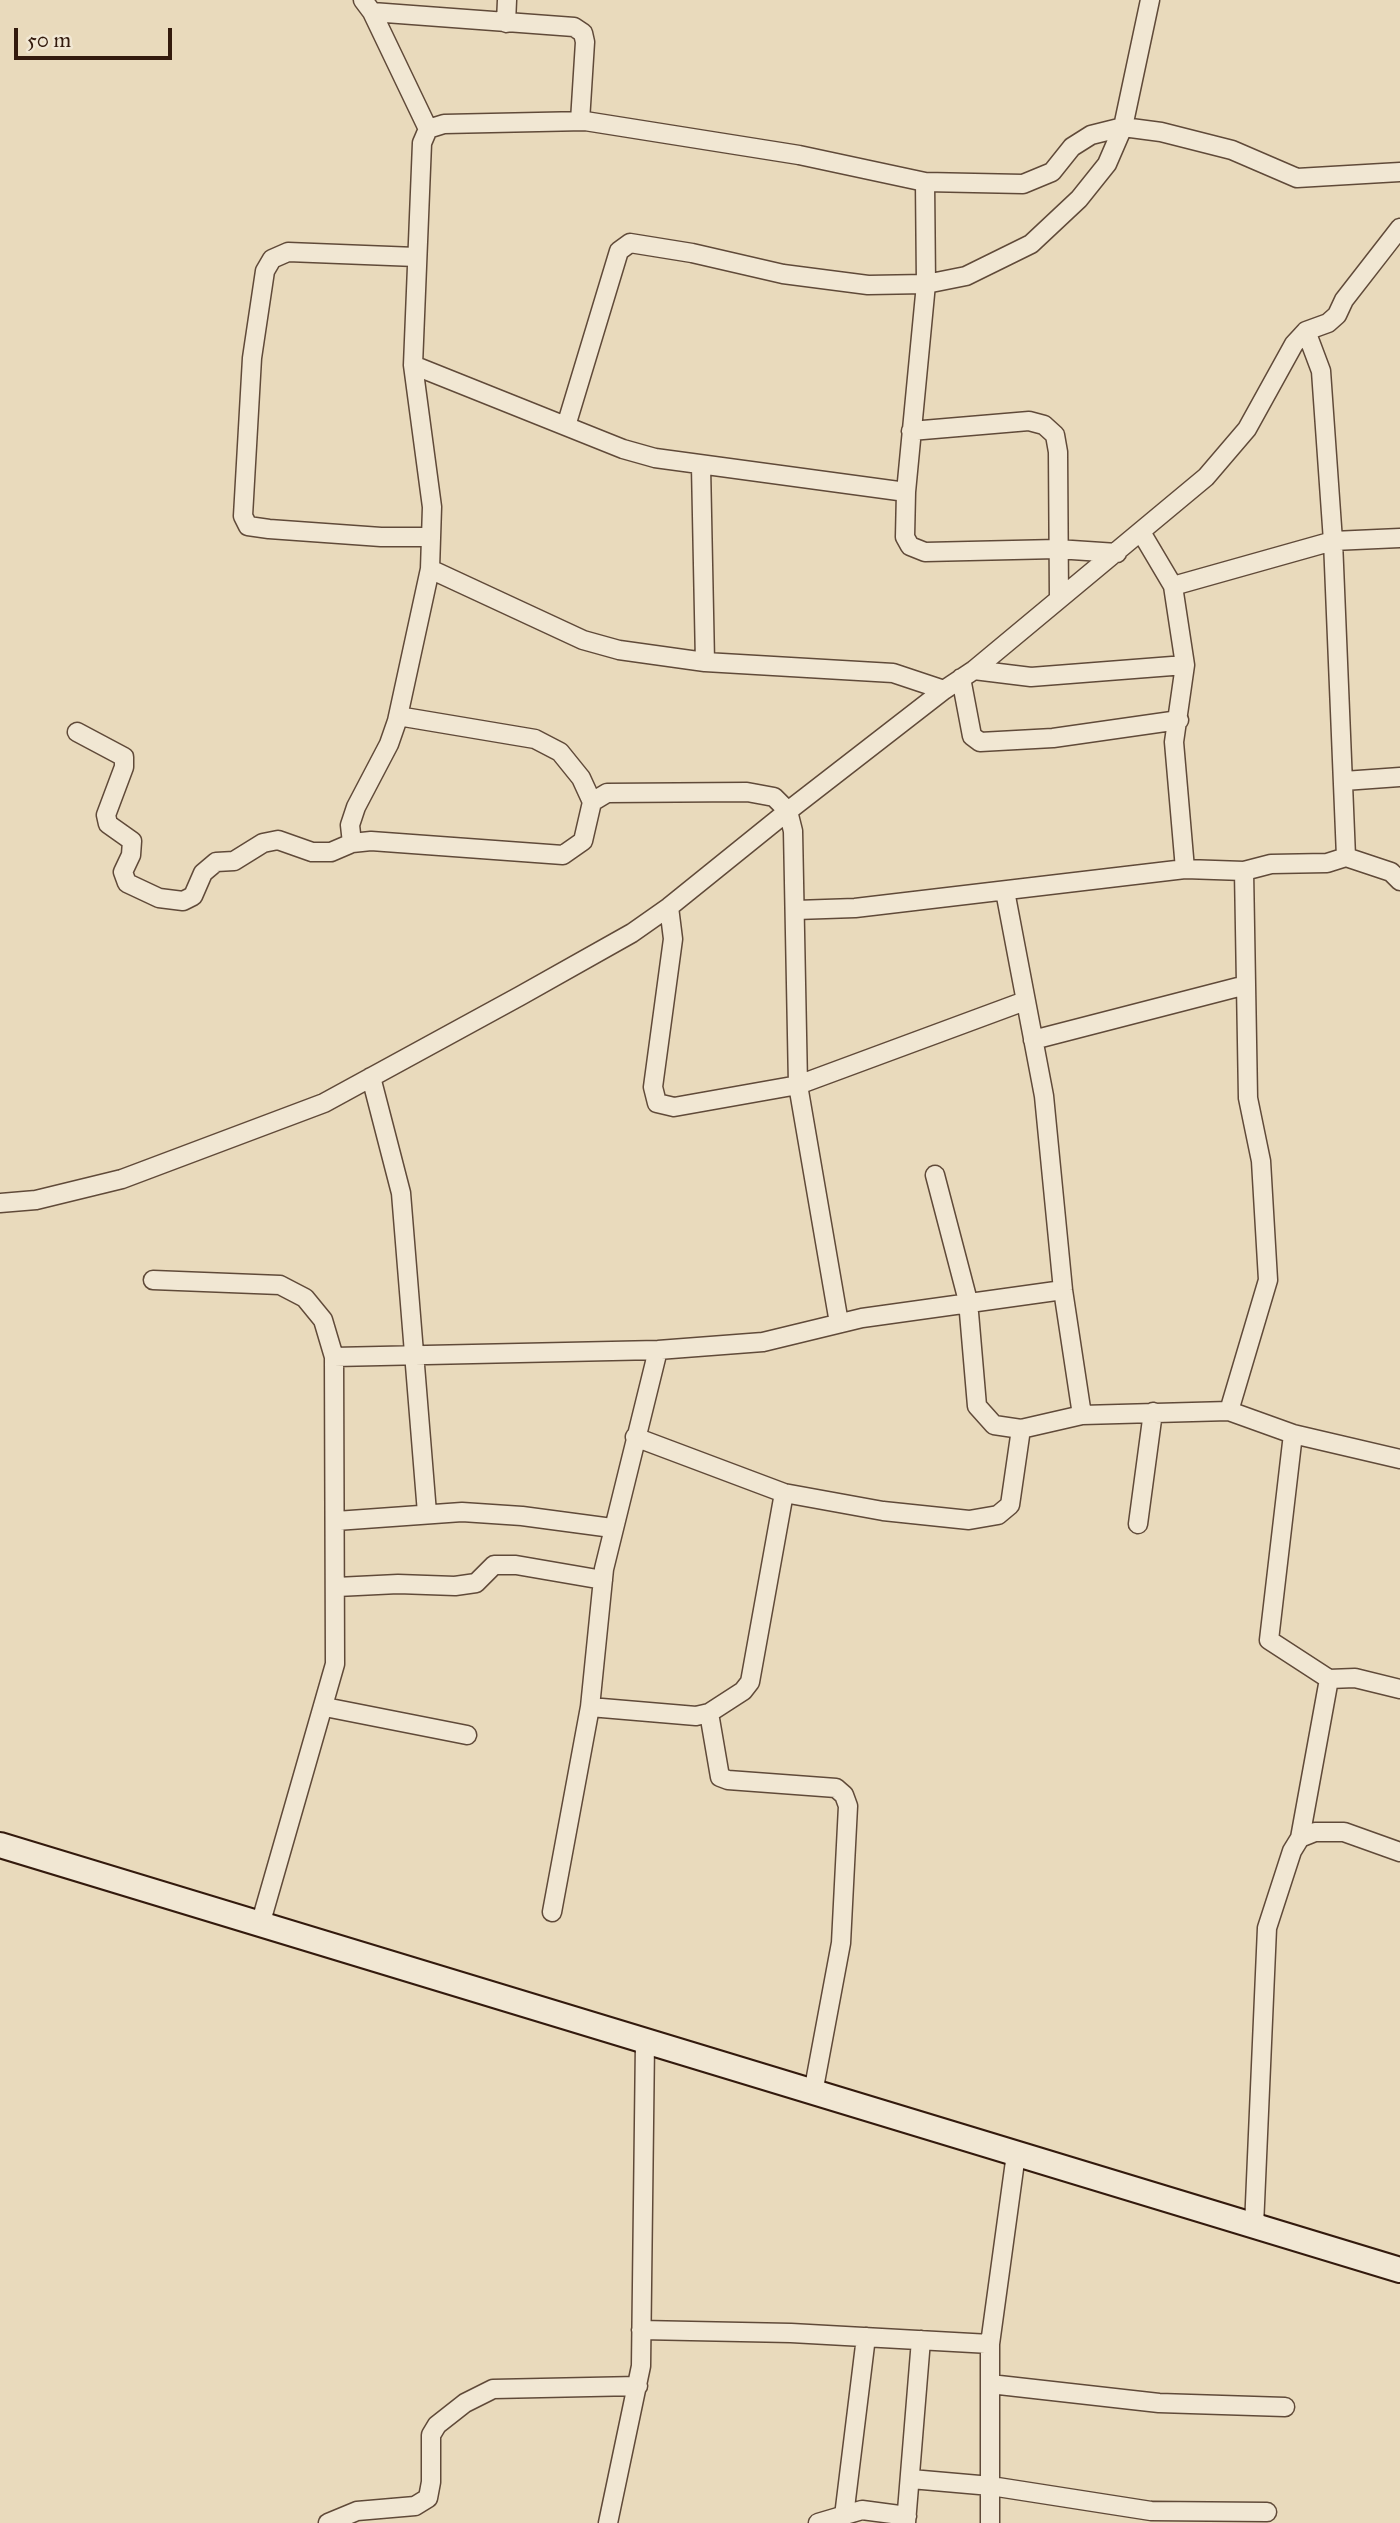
<!DOCTYPE html>
<style>
body{margin:0}
#map{position:relative;width:1400px;height:2523px;overflow:hidden;background:#e9dabc;font-family:"IM FELL Great Primer",serif}
canvas{display:block}
.scale{position:absolute;left:14px;top:28px;width:158px;height:32px;box-sizing:border-box;border:4px solid #331a0d;border-top:0;padding-left:9px;font-size:21px;line-height:24px;white-space:nowrap;color:#331a0d;-webkit-text-stroke:5px #f1e7d3;paint-order:stroke}
</style>
<div id="map">
<canvas width="1400" height="2523"></canvas>
<div class="scale">50 m</div>
</div>
<script>
const ctx = document.querySelector('canvas').getContext('2d');
ctx.lineJoin = 'round';
function toPath(rows) {
  const path = new Path2D();
  for (const r of rows) {
    path.moveTo(r[0], r[1]);
    for (let i = 2; i < r.length; i += 2) path.lineTo(r[i], r[i + 1]);
  }
  return path;
}
function stroke(path, color, width, dash) {
  ctx.strokeStyle = color;
  ctx.lineWidth = width;
  ctx.lineCap = dash ? 'butt' : 'round';
  ctx.setLineDash(dash || []);
  ctx.stroke(path);
}
const street = toPath([
 [363,0,372,12,428,129],
 [372,12,574,27,583,33,585,42,580,121],
 [506,23,507,0],
 [925,182,926,284,906,492,905,537,910,546,925,552,1057,549,1117,553],
 [416,257,288,252,272,259,265,271,252,358,243,516,248,526,269,529,381,537,431,537],
 [1306,331,1321,371,1333,541,1346,857],
 [413,365,623,449,655,458,906,492],
 [566,426,619,251,630,243,692,253,783,274,868,285,926,284,966,276,1031,244,1079,199,1107,164,1123,127,1150,0],
 [911,431,1029,421,1044,425,1055,435,1058,452,1059,599],
 [701,466,705,662],
 [1141,532,1173,586,1185,665,1174,742,1185,869],
 [430,569,583,640,619,650,705,662,893,673,944,690],
 [1173,586,1333,541,1400,538],
 [974,670,1031,677,1185,665],
 [961,678,972,736,980,742,1053,738,1179,720],
 [398,716,535,739,560,752,581,778,592,802],
 [77,732,124,757,124,767,106,815,108,824,132,841,131,855,123,872,127,883,159,898,183,901,193,896,203,873,216,862,234,861,263,843,278,840,312,852,331,852,352,843,371,841,563,855,583,841,592,802,607,793,747,792,774,797,788,811,793,831,798,1085,839,1323],
 [1344,781,1400,777],
 [352,843,350,825,356,807,389,744,397,721,430,569,432,507,413,365,422,143,428,129,444,124,585,121,799,155,925,182,1023,184,1052,172,1072,147,1091,135,1123,127,1161,132,1232,150,1297,178,1400,172],
 [1005,891,1044,1096,1063,1290,1082,1415],
 [669,907,673,939,653,1087,657,1103,674,1107,798,1085,1025,1001],
 [796,910,855,908,1185,869,1244,871,1271,864,1327,863,1346,857,1391,872,1400,881],
 [1033,1040,1246,985],
 [371,1077,401,1193,427,1513],
 [935,1175,968,1301,977,1406,994,1425,1021,1429,1082,1415,1229,1411,1293,1434,1400,1459],
 [0,1203,36,1200,122,1179,324,1103,520,996,632,933,669,907,788,811,944,690,974,670,1206,477,1247,429,1294,344,1306,331,1328,323,1337,315,1344,300,1400,228],
 [153,1280,280,1285,305,1298,323,1320,334,1357,335,1664,260,1925],
 [334,1357,658,1350,763,1342,862,1318,1063,1290],
 [1229,1411,1268,1280,1261,1161,1248,1098,1244,871],
 [1293,1434,1269,1640,1329,1679,1355,1678,1400,1689],
 [635,1437,784,1493,883,1511,969,1520,998,1515,1010,1505,1021,1429],
 [336,1521,462,1512,522,1516,612,1528],
 [1138,1524,1153,1412],
 [337,1587,398,1584,455,1586,476,1583,494,1565,516,1565,603,1580],
 [325,1707,467,1735],
 [590,1707,696,1716,709,1713,743,1691,750,1682,784,1493],
 [709,1713,720,1777,728,1780,836,1788,844,1795,848,1806,841,1943,813,2093],
 [1300,1838,1329,1679],
 [552,1912,590,1707,604,1569,658,1350],
 [1254,2226,1267,1928,1292,1851,1300,1838,1315,1832,1344,1832,1400,1852],
 [641,2330,791,2333,990,2344],
 [990,2384,1159,2403,1285,2407],
 [911,2479,991,2486,1151,2511,1267,2512],
 [844,2516,866,2337],
 [328,2523,357,2511,415,2506,428,2498,431,2482,431,2435,437,2425,465,2403,493,2389,638,2386],
 [608,2523,641,2366,645,2042],
 [818,2523,862,2510,907,2516],
 [906,2523,921,2340],
 [990,2523,990,2344,1016,2154]
]);
const secondary = toPath([
 [0,1845,1400,2270]
]);
stroke(street, '#604a39', 21);
stroke(secondary, '#331a0d', 28);
stroke(street, '#f1e7d3', 18);
stroke(secondary, '#f1e7d3', 24);
</script>
